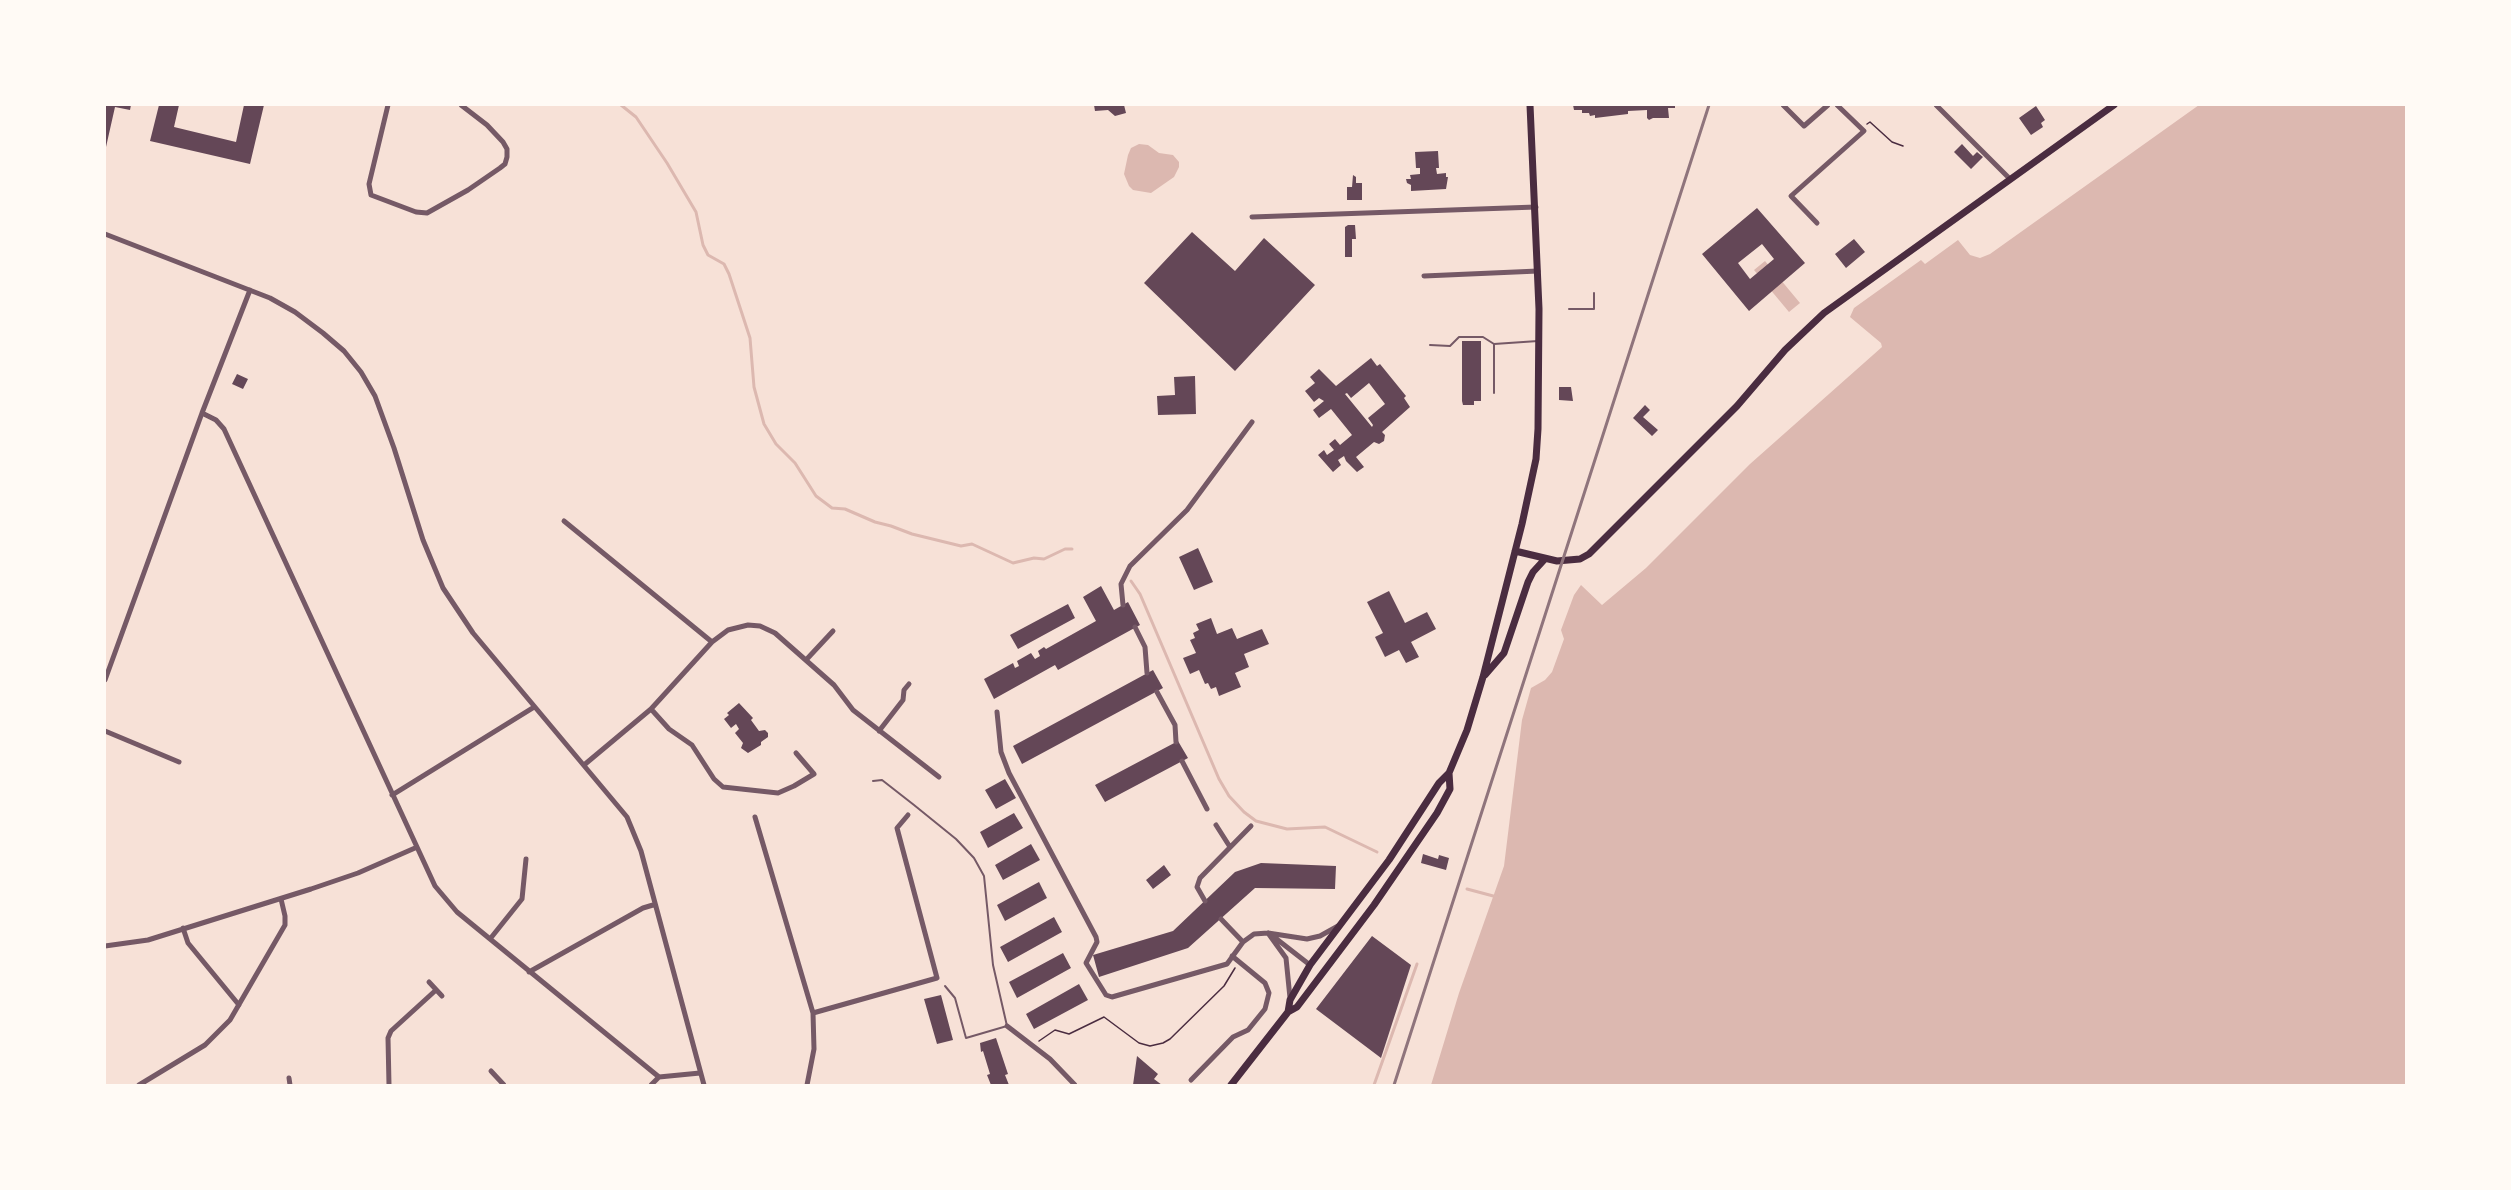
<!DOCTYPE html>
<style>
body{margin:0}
#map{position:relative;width:2511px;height:1190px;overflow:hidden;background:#f7e1d7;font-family:"Varela Round",sans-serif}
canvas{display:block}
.frame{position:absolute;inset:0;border:106px solid #fffaf5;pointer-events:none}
</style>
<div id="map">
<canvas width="2511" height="1190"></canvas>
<div class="frame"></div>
</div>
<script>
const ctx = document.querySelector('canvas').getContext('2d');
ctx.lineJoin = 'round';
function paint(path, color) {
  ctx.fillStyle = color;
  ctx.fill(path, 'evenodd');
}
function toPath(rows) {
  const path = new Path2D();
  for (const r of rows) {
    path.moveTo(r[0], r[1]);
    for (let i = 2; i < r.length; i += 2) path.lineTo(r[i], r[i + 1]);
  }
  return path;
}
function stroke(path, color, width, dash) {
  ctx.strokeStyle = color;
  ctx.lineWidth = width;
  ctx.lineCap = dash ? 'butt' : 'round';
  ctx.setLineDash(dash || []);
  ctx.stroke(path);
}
paint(toPath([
 [2199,105,2406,105,2406,1085,1431,1085,1459,993,1504,866,1522,720,1531,688,1545,680,1552,672,1564,639,1561,630,1574,595,1581,585,1602,605,1646,568,1750,464,1882,347,1881,343,1850,317,1854,308,1921,260,1925,264,1958,240,1970,255,1980,258,1990,254],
 [1139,144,1148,145,1159,153,1173,155,1179,162,1179,167,1174,177,1151,193,1133,190,1129,186,1124,174,1128,155,1131,148],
 [1765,261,1800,303,1789,312,1754,270]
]), '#dcb8b0');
stroke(toPath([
 [621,105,636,117,667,163,696,212,703,245,708,255,724,264,729,274,750,338,754,387,764,424,776,444,795,463,816,496,832,508,845,509,875,522,891,526,912,534,961,546,972,544,1013,563,1034,558,1044,559,1065,549,1072,549],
 [1131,581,1140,594,1152,622,1219,779,1229,796,1244,812,1256,821,1287,829,1325,827,1377,852],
 [1467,889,1497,897],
 [1374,1085,1417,964]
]), '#dcb8b0', 3);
paint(toPath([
 [105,105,131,105,130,110,115,107,106,147],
 [159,105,179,105,174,127,236,142,244,105,264,105,250,164,150,141],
 [1094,105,1124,105,1126,113,1115,116,1108,110,1095,111],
 [1573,105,1675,105,1675,108,1668,108,1669,118,1653,118,1649,120,1647,118,1647,110,1628,111,1628,114,1595,118,1595,115,1590,116,1589,113,1582,113,1582,110,1574,110],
 [2036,106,2045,120,2041,123,2043,127,2031,135,2019,118],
 [1962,144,1973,156,1977,152,1983,157,1971,169,1954,152],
 [1438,151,1439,168,1436,168,1437,174,1446,173,1446,177,1448,177,1446,189,1411,191,1411,185,1407,183,1406,179,1411,179,1410,175,1420,174,1420,168,1416,168,1415,152],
 [1353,175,1356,177,1356,183,1362,183,1362,200,1347,200,1347,187,1352,187],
 [1757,208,1805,263,1749,311,1702,254],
 [1762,244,1774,259,1750,279,1738,263],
 [1348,225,1355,225,1356,239,1352,239,1352,257,1345,257,1345,227],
 [1192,232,1235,271,1264,238,1315,285,1235,371,1144,283],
 [1854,239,1865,252,1846,268,1835,254],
 [1462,341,1481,341,1481,401,1474,401,1474,405,1463,405,1462,401],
 [1371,358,1377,366,1380,364,1406,396,1404,398,1410,407,1382,432,1385,435,1384,441,1379,444,1374,442,1356,457,1364,467,1357,472,1346,461,1344,456,1338,460,1341,465,1333,472,1318,455,1324,450,1327,455,1334,450,1329,444,1335,439,1340,445,1352,435,1331,409,1319,418,1313,410,1324,401,1319,398,1314,402,1305,391,1315,383,1310,377,1319,369,1336,386],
 [1369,383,1385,404,1368,418,1373,425,1372,427,1345,394,1347,393,1351,398],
 [237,374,248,379,243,389,232,384],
 [1195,376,1196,414,1158,415,1157,396,1175,395,1174,377],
 [1559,387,1571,387,1573,401,1559,400],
 [1645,405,1650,410,1643,417,1658,430,1652,436,1633,418],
 [1198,548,1213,582,1194,590,1179,557],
 [1101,586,1114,610,1128,602,1140,625,1058,670,1055,665,994,699,984,679,1013,663,1015,668,1019,666,1017,661,1031,653,1035,659,1040,656,1038,651,1044,647,1046,649,1096,621,1083,597],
 [1389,591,1405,623,1427,612,1436,629,1411,642,1419,657,1406,663,1399,650,1385,657,1375,637,1383,633,1367,602],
 [1068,604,1075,618,1018,649,1010,635],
 [1211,618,1217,634,1232,628,1237,639,1262,629,1269,644,1244,654,1249,667,1235,673,1241,687,1219,696,1216,687,1211,689,1208,683,1205,684,1199,670,1190,674,1183,658,1196,653,1190,640,1195,638,1193,633,1199,630,1196,624],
 [1153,670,1163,688,1022,764,1013,746],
 [739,703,753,718,751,720,759,731,765,730,768,733,768,737,761,742,761,745,748,753,741,748,743,743,735,733,739,729,736,724,731,728,724,719,729,715,727,713],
 [1178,741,1188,758,1105,802,1095,785],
 [1005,779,1016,798,996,809,985,790],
 [1014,813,1023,828,988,848,980,832],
 [1031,844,1040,860,1003,880,995,865],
 [1423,854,1438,859,1439,855,1449,858,1446,870,1421,863],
 [1261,863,1336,866,1335,889,1255,888,1188,948,1099,977,1093,955,1173,931,1235,872],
 [1164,865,1171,875,1153,889,1146,880],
 [1039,882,1047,898,1005,921,997,905],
 [1054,917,1062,932,1008,962,1000,947],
 [1372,936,1411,965,1381,1058,1316,1009],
 [1063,953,1071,968,1017,998,1009,982],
 [1079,984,1088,1000,1034,1029,1026,1014],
 [941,995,953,1040,937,1044,924,999],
 [996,1038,1008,1074,1005,1075,1009,1085,991,1085,987,1075,990,1074,983,1051,981,1052,980,1043],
 [1137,1056,1158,1074,1154,1079,1162,1085,1133,1085]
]), '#644757');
stroke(toPath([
 [1867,124,1870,122,1892,142,1903,146],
 [1039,1041,1055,1030,1069,1034,1104,1017,1139,1043,1150,1046,1163,1043,1170,1039,1224,986,1235,968]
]), '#4a2c40', 1.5);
stroke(toPath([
 [1569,309,1594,309,1594,293],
 [1430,345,1450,346,1459,337,1483,337,1494,344],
 [1494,393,1494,344,1538,341],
 [873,781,882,780,914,805,956,839,974,858,984,876,993,965,1007,1026,966,1038,955,998,945,986]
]), '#755966', 2);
stroke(toPath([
 [388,105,369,184,371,195,416,212,427,213,468,190,500,168,505,164,507,157,507,149,503,142,487,125,461,105],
 [1783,105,1804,126,1828,105],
 [1936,105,2010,179],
 [1252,217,1536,207],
 [1817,223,1791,196,1864,131,1837,105],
 [105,234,270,298,295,312,323,333,344,351,361,372,375,396,394,448,423,540,443,588,473,633,627,817,641,851,704,1085],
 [1424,276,1538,271],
 [202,413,216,420,224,429,435,886,457,912,659,1077],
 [564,521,712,642],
 [1123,605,1121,584,1130,566,1187,510,1252,422],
 [1135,627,1145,647,1147,673],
 [806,660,833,631],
 [105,680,202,413,250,290],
 [1157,692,1175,725,1176,742],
 [651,709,669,729,692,745,714,779,723,787,778,793,794,786,814,774,796,753],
 [997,712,1001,752,1009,773,1096,937,1097,942,1086,963,1106,995,1112,997,1227,964,1243,942,1254,934,1268,933,1307,939,1320,936,1338,926],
 [105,731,179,762],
 [879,731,903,700,904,690,909,684],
 [1182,761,1207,809],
 [584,765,651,709,712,642,728,630,748,625,760,626,775,633,834,685,853,710,939,777],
 [392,795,534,707],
 [755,817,813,1013,814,1049,807,1085],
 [1216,825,1230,847],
 [1205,901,1197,887,1200,878,1251,826],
 [1221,919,1243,942],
 [183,928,188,943,239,1005],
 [1268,933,1286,958,1290,998],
 [1274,937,1310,965],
 [490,939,522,899,526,859],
 [105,946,148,940,311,889,358,873,415,848],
 [529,972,643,908,653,905],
 [429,982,442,996],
 [813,1013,937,978,897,828,908,815],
 [1007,1026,1050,1059,1075,1085],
 [491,1071,504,1085],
 [659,1077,700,1073],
 [289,1078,290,1085],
 [1191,1080,1233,1037,1248,1030,1265,1009,1269,993,1265,983,1232,956],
 [139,1085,205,1045,230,1020,285,925,285,916,281,899],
 [389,1085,388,1038,391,1031,436,990],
 [651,1085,659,1077]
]), '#755966', 5);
stroke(toPath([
 [1515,551,1557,561,1580,559,1589,554,1737,406,1785,350,1824,313,2114,105],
 [1485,675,1504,653,1528,582,1533,572,1544,560],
 [1288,1012,1290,1000,1310,965,1389,860,1439,783,1449,773],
 [1231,1085,1288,1012,1297,1007,1374,905,1437,813,1450,789,1449,773,1467,730,1483,677,1522,524,1536,459,1538,429,1539,309,1530,105]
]), '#4a2c40', 7);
stroke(toPath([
 [1394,1085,1709,105]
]), '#8f747c', 3);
</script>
